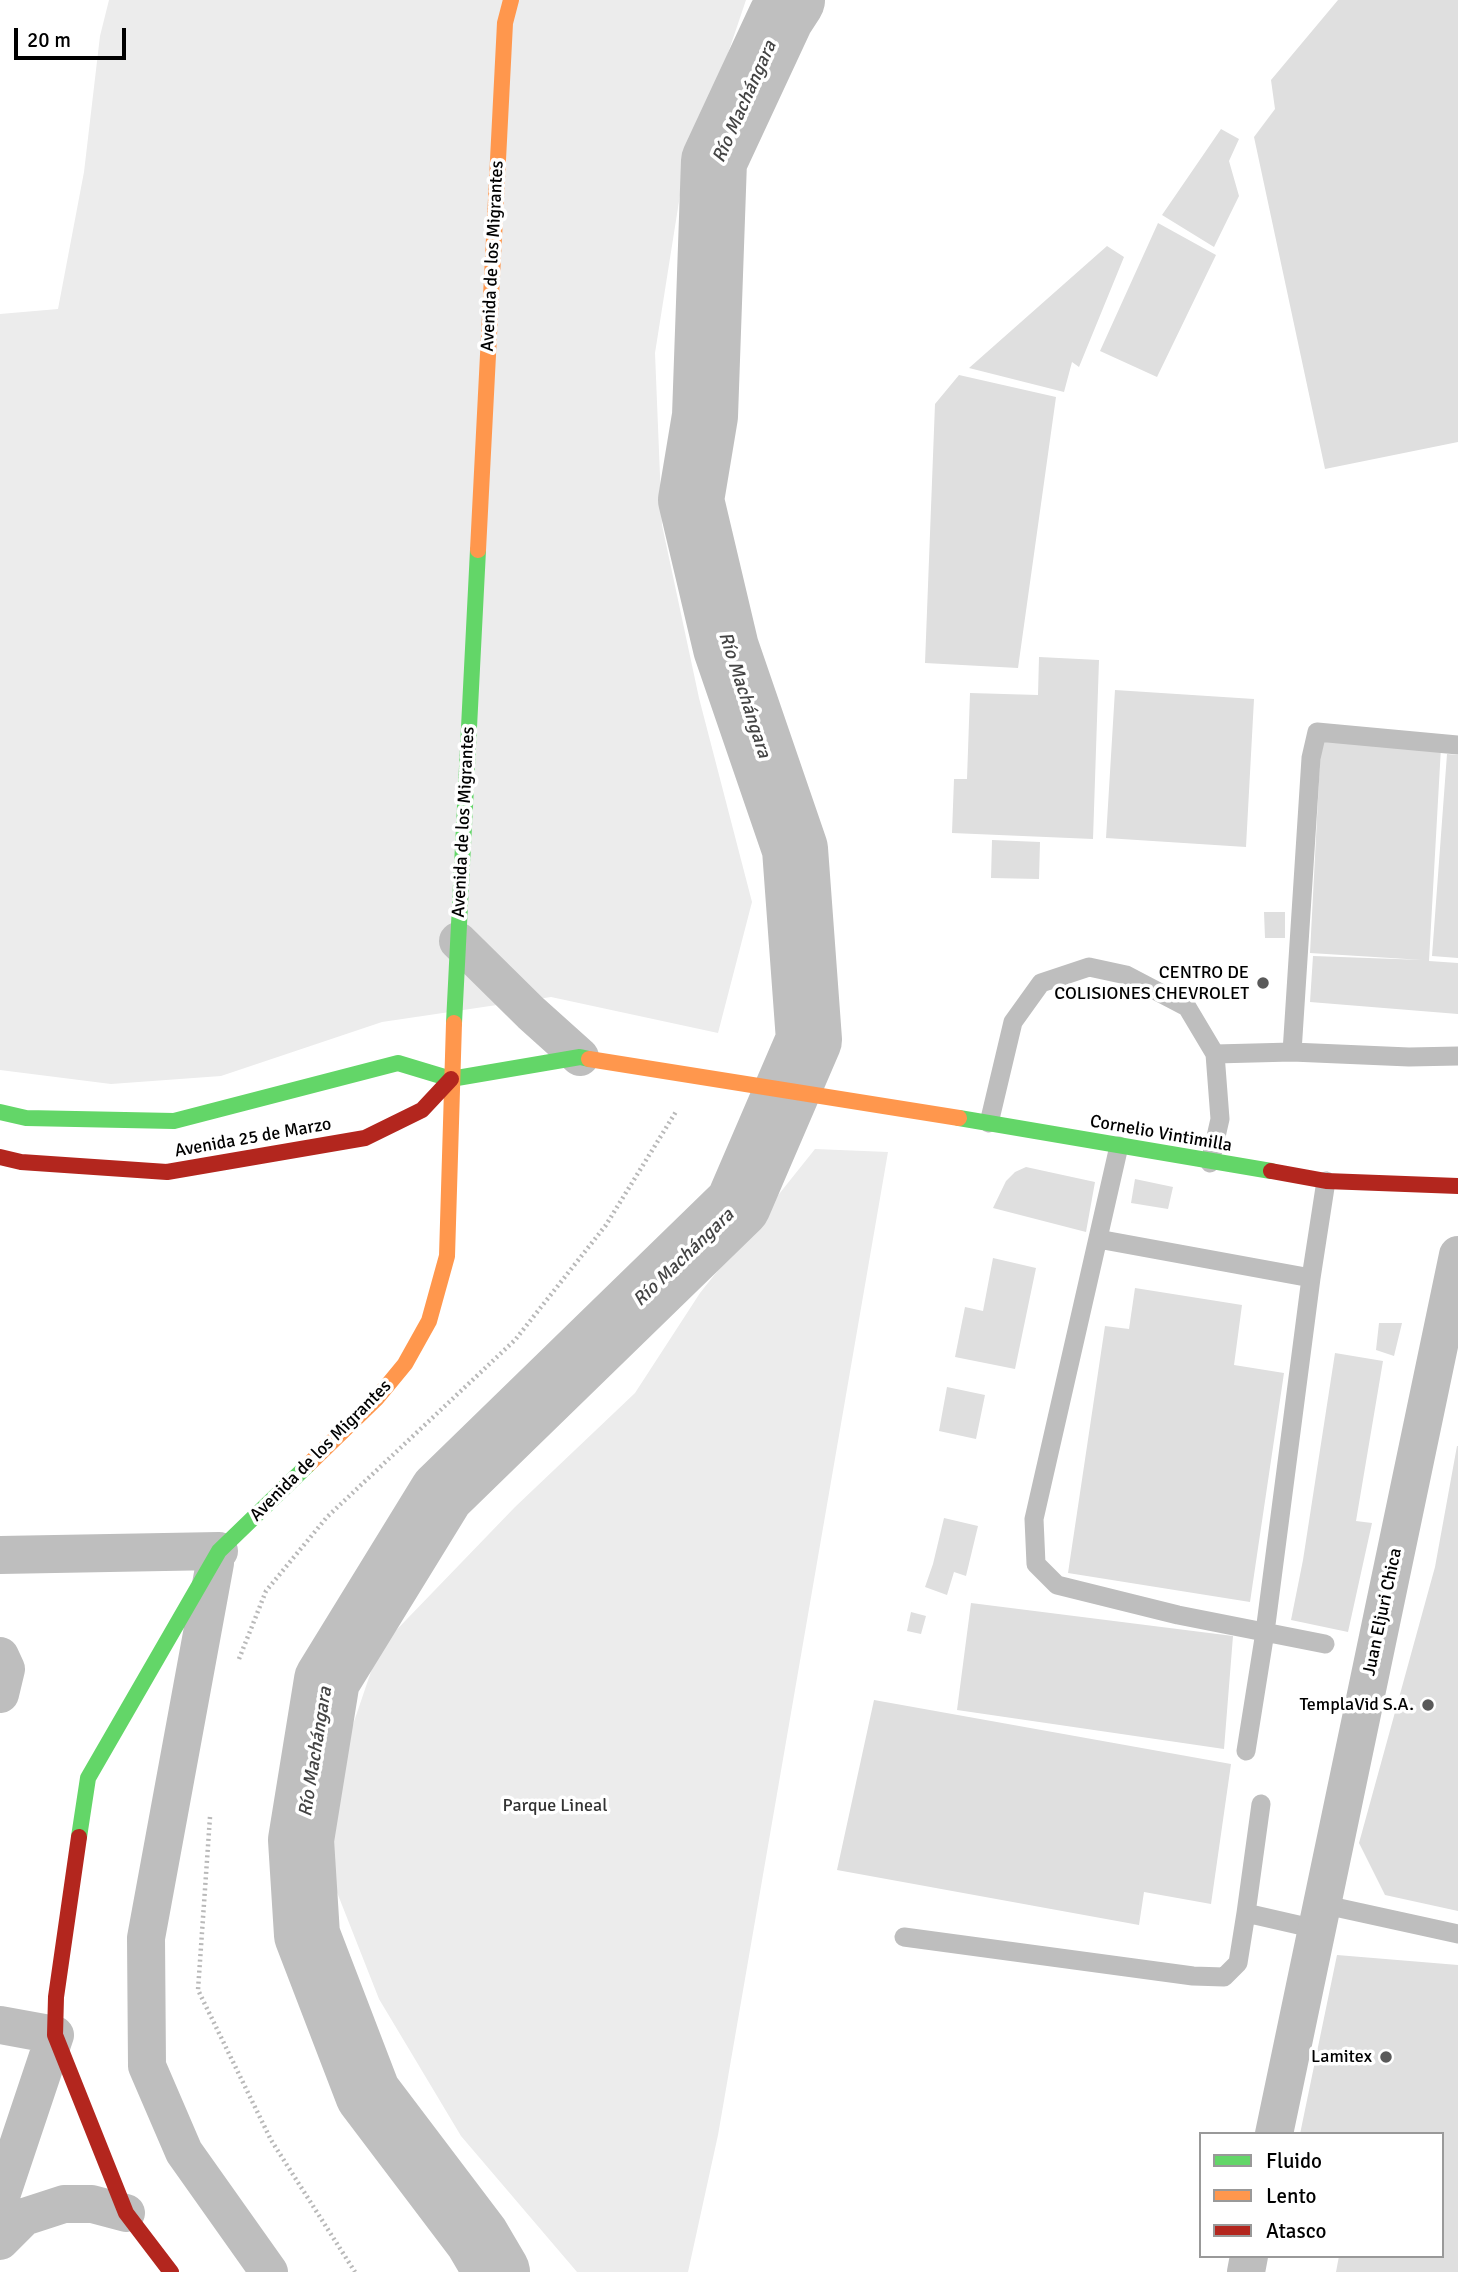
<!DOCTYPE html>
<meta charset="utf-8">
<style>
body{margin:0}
#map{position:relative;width:1458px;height:2272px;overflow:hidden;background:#fff;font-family:Signika,sans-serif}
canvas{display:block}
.legend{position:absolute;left:1199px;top:2132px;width:245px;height:126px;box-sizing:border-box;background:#fff;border:2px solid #999;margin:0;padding:9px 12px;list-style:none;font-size:21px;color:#000}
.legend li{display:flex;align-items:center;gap:14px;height:35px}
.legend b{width:35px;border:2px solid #999}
.scale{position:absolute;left:14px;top:28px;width:112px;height:32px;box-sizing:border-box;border:4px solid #000;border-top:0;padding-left:9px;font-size:21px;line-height:24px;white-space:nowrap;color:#000;-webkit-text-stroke:5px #fff;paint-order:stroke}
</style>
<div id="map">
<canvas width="1458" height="2272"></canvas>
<ul class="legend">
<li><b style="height:9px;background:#63d668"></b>Fluido</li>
<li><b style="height:9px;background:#ff974d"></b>Lento</li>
<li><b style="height:9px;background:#b3261e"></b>Atasco</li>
</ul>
<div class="scale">20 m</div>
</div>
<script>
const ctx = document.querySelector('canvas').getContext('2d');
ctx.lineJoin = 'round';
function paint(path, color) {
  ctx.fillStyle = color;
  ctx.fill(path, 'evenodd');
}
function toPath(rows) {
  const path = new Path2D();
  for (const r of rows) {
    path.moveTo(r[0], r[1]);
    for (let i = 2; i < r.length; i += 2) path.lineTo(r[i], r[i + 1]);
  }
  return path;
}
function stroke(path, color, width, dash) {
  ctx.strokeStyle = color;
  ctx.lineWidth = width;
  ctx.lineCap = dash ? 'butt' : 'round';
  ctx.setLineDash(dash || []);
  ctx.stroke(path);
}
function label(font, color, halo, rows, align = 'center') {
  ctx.font = font + ' Signika,sans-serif';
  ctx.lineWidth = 7;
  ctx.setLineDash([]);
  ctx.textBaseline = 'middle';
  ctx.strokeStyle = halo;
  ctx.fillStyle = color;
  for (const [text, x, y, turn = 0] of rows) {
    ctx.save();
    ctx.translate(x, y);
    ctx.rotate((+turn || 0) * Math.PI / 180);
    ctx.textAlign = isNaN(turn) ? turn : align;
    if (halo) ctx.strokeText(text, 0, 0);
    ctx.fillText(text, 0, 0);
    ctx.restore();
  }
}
paint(toPath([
 [109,0,746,0,680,195,655,353,662,525,699,698,752,902,718,1033,551,997,382,1022,221,1076,111,1084,0,1070,0,314,58,309,84,172,100,36],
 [815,1149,888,1152,718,2135,688,2272,577,2272,461,2136,379,1999,329,1872,343,1754,379,1648,515,1507,635,1393,700,1293]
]), '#ececec');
stroke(toPath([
 [497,2272,477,2238,368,2094,307,1935,301,1840,327,1680,442,1493,738,1205,809,1040,795,849,726,648,691,500,705,416,714,161,781,17,792,0]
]), '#bfbfbf', 66);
paint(toPath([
 [1338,0,1458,0,1458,442,1325,469,1254,137,1275,109,1271,80],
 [1221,129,1239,139,1229,161,1239,196,1214,247,1162,215],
 [1158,223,1216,255,1157,377,1100,351],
 [1107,246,1124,257,1079,367,1072,362,1064,392,969,368],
 [959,375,1056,397,1018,668,925,663,935,404],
 [1039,657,1099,660,1093,839,952,833,954,779,967,779,970,693,1038,695],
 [1115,690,1254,699,1246,847,1106,838],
 [1321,741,1441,747,1429,961,1458,963,1458,1014,1310,1002,1313,956,1423,960,1310,953],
 [1447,754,1458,755,1458,958,1432,956],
 [992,840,1040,842,1039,879,991,878],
 [1264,912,1285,912,1285,938,1265,938],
 [1026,1167,1095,1182,1086,1232,993,1208,1006,1181,1015,1172],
 [1135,1179,1173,1187,1168,1209,1131,1203],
 [993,1258,1036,1268,1015,1369,955,1357,965,1307,983,1311],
 [1135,1288,1242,1305,1234,1365,1284,1373,1250,1602,1068,1573,1105,1326,1129,1329],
 [1379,1323,1402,1323,1394,1356,1376,1350],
 [1335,1353,1383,1361,1356,1521,1372,1523,1348,1632,1291,1620,1303,1560],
 [947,1387,985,1395,976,1439,939,1431],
 [1457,1446,1458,1446,1458,1911,1385,1895,1359,1843,1435,1567],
 [944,1518,978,1526,966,1576,954,1572,947,1595,925,1587,933,1564],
 [971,1603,1233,1636,1224,1749,957,1710],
 [911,1612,926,1616,921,1634,907,1631],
 [874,1700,1231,1764,1211,1904,1144,1892,1139,1925,837,1870],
 [1337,1955,1458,1965,1458,2272,1336,2272,1339,2256,1442,2256,1442,2134,1300,2134]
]), '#dfdfdf');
stroke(toPath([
 [239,1659,266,1591,327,1517,515,1340,606,1225,677,1110],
 [210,1817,198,1990,271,2140,355,2272]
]), '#b9b9b9', 4.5, [2, 3.5]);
stroke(toPath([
 [1292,1052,1311,758,1317,732,1458,745],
 [1215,1054,1292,1052,1409,1057,1458,1056],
 [989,1123,1013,1022,1041,983,1089,967,1126,975,1187,1007,1215,1054,1220,1119,1210,1163],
 [1119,1146,1034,1519,1036,1564,1057,1585,1178,1615,1325,1644],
 [1098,1239,1311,1278],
 [1246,1751,1265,1632,1311,1278,1326,1181],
 [1261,1804,1246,1913,1316,1929],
 [1321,1904,1458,1934],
 [904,1937,1193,1976,1224,1977,1238,1963,1246,1913]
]), '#bebebe', 19);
stroke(toPath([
 [458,941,531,1013,580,1057],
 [0,1555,219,1551],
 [215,1563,146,1938,147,2066,184,2152,269,2272],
 [0,1656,6,1669,0,1694],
 [0,2025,55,2035,0,2199],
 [1274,2134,1458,1255],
 [0,2241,24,2217,64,2204,92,2204,126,2213],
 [1246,2272,1249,2256]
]), '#bebebe', 38);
stroke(toPath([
 [454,1023,478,550],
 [0,1112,26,1118,174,1121,398,1063,451,1079,580,1057,589,1059],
 [959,1118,1271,1171],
 [79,1837,88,1778,219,1551,309,1464]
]), '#63d668', 16);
stroke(toPath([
 [478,550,505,23,511,0],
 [589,1059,959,1118],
 [309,1464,377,1398,405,1364,429,1321,447,1256,454,1023]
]), '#ff974d', 16);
stroke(toPath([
 [0,1157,21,1162,167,1172,365,1138,422,1110,451,1079],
 [1271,1171,1326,1181,1458,1186],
 [79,1837,56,1997,55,2035,126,2213,171,2272]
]), '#b3261e', 16);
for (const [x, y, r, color] of [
 [1263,983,7,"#595959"],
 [1428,1705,7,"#595959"],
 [1386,2057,7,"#595959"]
]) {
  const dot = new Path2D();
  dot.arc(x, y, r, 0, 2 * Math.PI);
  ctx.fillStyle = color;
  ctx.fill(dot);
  stroke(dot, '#fff', 2.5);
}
label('18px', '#000', '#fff', [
 ["Avenida de los Migrantes",493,256,-87],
 ["Avenida de los Migrantes",464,822,-87],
 ["Cornelio Vintimilla",1161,1134,10],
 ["Avenida 25 de Marzo",253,1138,-10],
 ["Avenida de los Migrantes",321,1451,-45],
 ["Juan Eljuri Chica",1383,1612,-78]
]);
label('18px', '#000', '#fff', [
 ["CENTRO DE",1249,973],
 ["COLISIONES CHEVROLET",1249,994],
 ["TemplaVid S.A.",1414,1705],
 ["Lamitex",1372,2057]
], 'right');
label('18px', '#333', '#fff', [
 ["Parque Lineal",555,1806]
]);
label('italic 19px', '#444', '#fff', [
 ["Río Machángara",745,102,-66],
 ["Río Machángara",744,695,72],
 ["Río Machángara",684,1258,-44],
 ["Río Machángara",316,1752,-81]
]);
</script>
